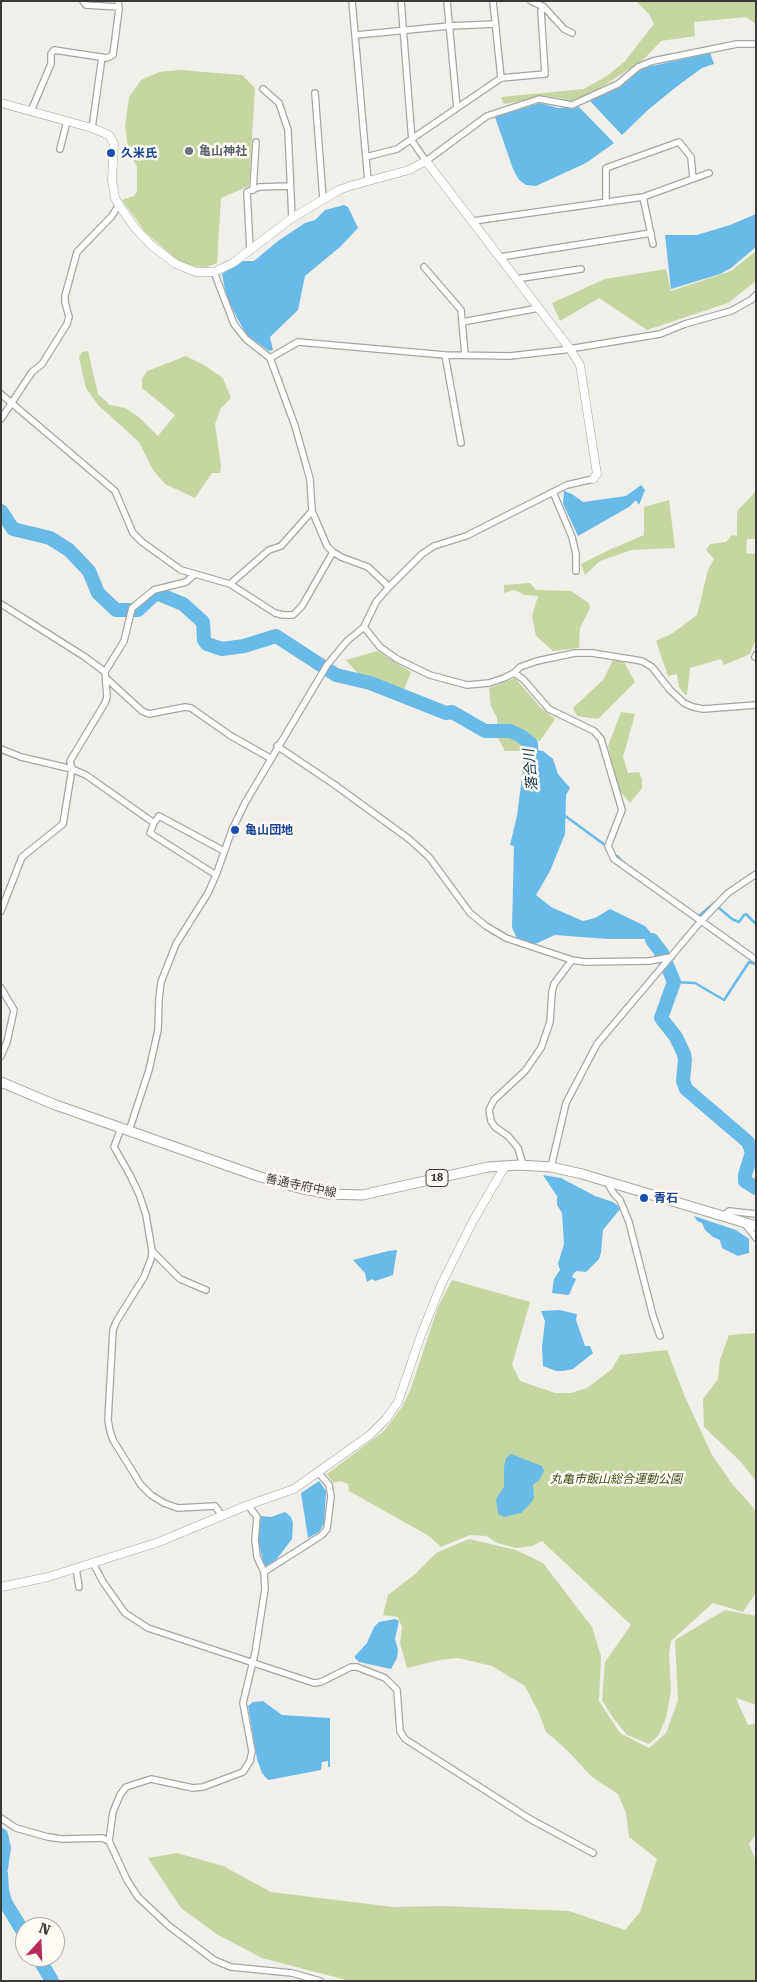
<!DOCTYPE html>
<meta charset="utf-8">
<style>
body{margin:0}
#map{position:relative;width:757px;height:1982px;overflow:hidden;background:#f1efe9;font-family:"Roboto Serif",serif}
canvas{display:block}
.frame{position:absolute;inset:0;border:2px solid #3b3a38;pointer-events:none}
.north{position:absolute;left:15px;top:1917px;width:50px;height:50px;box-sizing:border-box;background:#fffcf6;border:1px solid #b1aeaa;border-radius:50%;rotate:20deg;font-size:14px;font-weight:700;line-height:20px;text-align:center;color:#3b3a38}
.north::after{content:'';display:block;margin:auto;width:18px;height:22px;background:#b82a5a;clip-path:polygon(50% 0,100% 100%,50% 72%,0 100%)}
</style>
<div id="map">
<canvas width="757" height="1982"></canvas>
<div class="frame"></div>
<div class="north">N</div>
</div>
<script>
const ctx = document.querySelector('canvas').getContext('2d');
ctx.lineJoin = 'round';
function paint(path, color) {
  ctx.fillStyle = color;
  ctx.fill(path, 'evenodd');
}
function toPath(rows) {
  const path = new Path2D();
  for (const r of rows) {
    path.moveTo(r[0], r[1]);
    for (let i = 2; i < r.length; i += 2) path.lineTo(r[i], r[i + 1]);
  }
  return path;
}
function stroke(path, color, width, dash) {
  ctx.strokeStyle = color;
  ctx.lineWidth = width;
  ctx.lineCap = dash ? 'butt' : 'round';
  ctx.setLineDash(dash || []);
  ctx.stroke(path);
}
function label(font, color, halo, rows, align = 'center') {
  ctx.font = font + ' "Roboto Serif","Noto Sans JP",serif';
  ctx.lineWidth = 5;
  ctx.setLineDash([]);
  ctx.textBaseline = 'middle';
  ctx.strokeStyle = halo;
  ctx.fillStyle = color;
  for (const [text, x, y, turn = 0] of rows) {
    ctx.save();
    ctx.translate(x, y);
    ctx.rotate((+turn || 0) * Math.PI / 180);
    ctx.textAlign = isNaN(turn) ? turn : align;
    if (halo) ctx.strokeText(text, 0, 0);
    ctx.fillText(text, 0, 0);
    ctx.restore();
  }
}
paint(toPath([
 [636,1,756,1,756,24,746,17,694,22,695,36,661,41,643,60,579,102,547,96,504,104,501,97,584,89,607,76,625,61,654,24,649,14],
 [180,70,242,75,255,88,249,186,221,198,217,263,207,267,189,266,175,258,146,233,122,200,134,196,137,192,137,166,129,154,125,126,129,97,141,80,159,72],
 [756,251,756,281,728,303,647,330,599,298,560,321,552,303,605,279,666,269,671,291,731,271],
 [88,351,98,394,110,405,125,408,139,417,158,436,175,415,142,388,142,379,147,371,186,356,204,365,223,378,231,398,221,408,215,424,221,466,220,473,212,473,195,498,165,484,153,470,139,442,98,405,86,388,79,357,82,352],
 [756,491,756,539,747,539,746,553,756,554,756,638,750,654,724,665,721,659,690,668,687,695,684,694,679,687,677,674,668,676,656,641,673,633,697,615,708,570,714,559,706,550,710,544,726,542,732,535,737,536,737,514,739,509],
 [669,500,675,548,631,550,600,561,585,575,581,564,609,550,644,535,644,507],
 [530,583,536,590,571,591,589,603,590,608,580,628,579,648,553,651,536,636,532,616,538,596,525,595,514,590,504,593,504,585],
 [377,651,411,672,403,692,361,677,346,660],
 [613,660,624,662,635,682,598,719,577,716,573,708,603,680],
 [515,678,541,708,555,719,540,741,534,740,524,746,522,751,505,751,498,738,497,718,491,706,489,688],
 [621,712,635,714,623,757,628,773,639,772,642,780,642,788,630,803,619,790,608,746],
 [452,1280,530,1302,512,1365,520,1381,555,1393,571,1393,587,1388,612,1369,620,1355,667,1350,685,1397,712,1455,733,1485,752,1506,756,1513,755,1594,743,1612,713,1603,671,1641,669,1653,671,1691,666,1718,658,1736,649,1744,627,1735,613,1718,602,1700,605,1662,631,1625,542,1541,532,1546,516,1548,497,1543,487,1536,470,1535,441,1547,429,1536,349,1491,348,1484,340,1481,333,1483,327,1474,384,1431,402,1407,410,1391,438,1307],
 [756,1333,756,1481,740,1461,704,1427,703,1399,718,1379,720,1360,729,1335],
 [469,1539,516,1550,543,1563,592,1627,601,1656,599,1701,620,1733,649,1748,666,1733,678,1700,675,1640,725,1610,756,1616,756,1705,736,1698,748,1725,756,1723,756,1834,749,1844,756,1861,756,1981,350,1981,262,1958,218,1935,181,1908,148,1858,177,1853,223,1866,271,1892,393,1907,444,1906,569,1911,625,1930,640,1912,657,1859,629,1837,626,1813,618,1794,592,1777,567,1750,546,1732,539,1713,525,1686,492,1666,458,1658,440,1660,407,1668,400,1643,402,1627,398,1617,383,1615,388,1595,414,1575,436,1553]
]), '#c5d6a0');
paint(toPath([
 [710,53,714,64,702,68,676,87,648,110,622,135,589,100,616,89,643,68],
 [540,103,558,108,579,107,614,143,586,163,536,186,526,185,519,180,513,169,495,117],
 [344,205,348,207,358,228,340,247,305,276,298,310,270,337,273,350,269,351,247,335,237,318,226,295,222,274,243,261,254,261,278,241,305,223,315,220,325,210],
 [756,214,756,247,731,268,720,274,671,289,665,235,697,235,730,225],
 [641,485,645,490,639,505,636,500,629,507,578,536,563,504,564,491,572,494,583,502,626,496],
 [533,743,536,750,543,751,553,759,558,774,570,788,566,795,565,834,550,871,536,895,551,907,583,921,595,918,610,909,645,926,655,938,664,953,655,956,650,941,646,939,608,939,555,935,533,945,517,939,512,927,514,846,510,845,517,816,526,746],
 [543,1175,561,1178,595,1196,613,1202,621,1208,603,1230,601,1253,599,1259,586,1272,577,1271,574,1273,572,1277,576,1279,569,1295,552,1293,554,1279,560,1270,558,1264,564,1244,562,1213,557,1205,557,1196],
 [694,1216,736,1230,749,1239,749,1253,738,1256,722,1248,720,1240,713,1237,705,1230,702,1223,697,1221],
 [397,1250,393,1275,375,1281,372,1279,367,1282,365,1273,353,1260,388,1251],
 [559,1310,577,1314,576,1320,585,1346,590,1346,593,1353,573,1369,563,1371,556,1371,543,1366,542,1347,545,1321,541,1311],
 [511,1454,542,1466,544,1471,540,1479,533,1485,534,1498,530,1504,521,1513,504,1517,498,1514,496,1499,504,1487,504,1467,506,1458],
 [319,1481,326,1491,324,1524,319,1532,308,1538,301,1493],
 [285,1512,291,1517,293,1523,292,1539,276,1560,264,1567,258,1538,261,1516,271,1517],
 [395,1619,399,1621,395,1639,398,1650,397,1658,391,1669,359,1662,355,1658,355,1656,367,1643,374,1627,379,1622],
 [263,1701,282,1715,330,1718,330,1767,328,1767,328,1761,322,1762,321,1770,269,1780,266,1778,262,1773,257,1759,248,1706,253,1702]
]), '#68bae9');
stroke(toPath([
 [564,815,605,845],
 [617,856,624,863],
 [719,908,732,919,739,922,744,915,746,914,756,924],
 [698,915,699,916,714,903],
 [674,982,695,983,724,1000,749,962,756,964]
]), '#68bae9', 2.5);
stroke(toPath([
 [1,511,13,529,50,538,69,550,89,571,98,593,116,610,138,610,156,593,183,604,203,622,204,640,207,644,222,649,244,646,276,636,336,675,370,683,446,713,452,712,485,731,510,731,521,736,531,744,532,762],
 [652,940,662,953,674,982,661,1018,676,1037,684,1054,685,1060,683,1081,686,1089,748,1142,752,1152,745,1175,745,1181,756,1188],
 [1,1835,4,1848,1,1868],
 [1,1874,2,1890,5,1902,25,1935],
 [38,1957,52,1981]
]), '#68bae9', 14);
const street = toPath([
 [83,1,86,5,118,7],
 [352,1,368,181],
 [401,1,412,141,426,161,487,116,539,99,572,105,618,84,638,67,653,61,737,44,756,44],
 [447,1,457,108],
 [493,1,501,78],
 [544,7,564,29,572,33],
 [356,35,449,26,495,24],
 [263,89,279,103,288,130,292,218],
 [315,93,323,199],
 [31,111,51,64,51,54,54,50,107,58,113,55,119,9,118,1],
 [92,128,102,57],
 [60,149,67,121],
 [366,157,397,149,501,78,545,74,541,11,544,7,531,1],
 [253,190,256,142],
 [643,197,653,244],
 [606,202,606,168,679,142,691,157,693,179],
 [473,221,643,197,709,173],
 [250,249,247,192,259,187,290,186],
 [500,257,651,233],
 [424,267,461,310,465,355],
 [214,272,234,324,246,339,270,358,295,426,310,479,312,511,327,546,333,552,341,557,368,567,389,587],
 [516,279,581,269],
 [462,322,539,308],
 [445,355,461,443],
 [270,358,298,342,445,355,510,356,563,350,660,334,685,324,731,311,751,300,756,295],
 [1,394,115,491,133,533,142,542,181,570,230,584,275,613,283,615,293,615,302,606,333,552],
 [1,419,32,372,42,364,67,324,69,317,65,302,65,296,77,252,111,217,119,205],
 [553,492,572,537,576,554,576,571],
 [230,584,269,550,281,546,312,511],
 [1,604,85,657,105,672],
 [364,627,380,647,397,659,430,675,467,685,489,683,504,678,514,673,520,667,537,661,575,653,592,653,642,661,652,667,670,690,684,703,693,707,703,709,756,705],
 [755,657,756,655],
 [514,673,523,679,549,709,594,731,601,739,622,810,608,846,614,859,756,960],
 [106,678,142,711,149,714,185,707,191,708,231,736,270,758],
 [277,746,335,785,409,839,429,857,470,913,486,926,506,938,572,960,585,962,649,961,671,957],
 [1,749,21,757,72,769,86,775,154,823,150,833,216,875],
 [154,823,159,816,224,851],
 [1,911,22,857,63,824,72,769,70,761,105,703,107,697,105,672,124,641,132,608,154,590,186,582,195,574],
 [1,988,14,1010,7,1042,1,1056],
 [121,1128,114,1147,130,1175,139,1194,146,1215,152,1251,151,1259,144,1277,116,1322,113,1330,108,1420,110,1431,113,1440,141,1485,151,1495,164,1503,178,1508,215,1506,222,1516],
 [129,1131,149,1070,158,1030,159,999,161,982,176,944,208,893,216,875,232,830,245,803,327,665,347,641,364,627,376,602,389,587,422,554,434,546,466,536,567,485,593,479],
 [523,1165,518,1148,508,1136,495,1127,491,1121,489,1110,494,1100,525,1071,541,1048,550,1022,552,992,554,984,572,960],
 [551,1167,566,1103,597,1044,701,921,728,893,756,874],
 [607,1182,614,1194,620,1200,629,1222,653,1316,660,1336],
 [723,1216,729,1211,756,1214],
 [745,1224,756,1238],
 [152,1251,180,1279,206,1290],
 [93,1563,103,1582,125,1613,148,1628,314,1683,321,1682,351,1667,357,1667,385,1678,397,1690,400,1731,405,1739,530,1819,593,1853],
 [76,1568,79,1587],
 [264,1572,322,1535,327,1529,331,1496,329,1485,318,1472],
 [1,1818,16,1828,48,1837,62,1839,102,1838,109,1841,127,1880,138,1897,169,1926,214,1960,231,1967,292,1973,320,1981],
 [109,1841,113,1812,120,1795,126,1787,151,1779,193,1788,203,1787,243,1772,250,1761,252,1751,243,1703,255,1653,265,1589,264,1572,257,1557,255,1540,257,1517,248,1505]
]);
const secondary = toPath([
 [1,103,92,128,109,135,114,144,112,180,115,198,119,205,135,228,152,246,176,264,196,272,214,272,233,263,292,218,339,190,350,186,409,170,426,161,570,349,580,365,597,474,593,479],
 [1,1587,48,1577,159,1542,248,1505,294,1489,370,1435,386,1419,398,1402,421,1335,441,1285,473,1221,505,1166]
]);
const primary = toPath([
 [1,1082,53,1104,257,1176,299,1188,329,1194,362,1195,488,1167,519,1165,551,1167,582,1174,756,1226]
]);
stroke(street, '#a7a59f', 8);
stroke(secondary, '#a7a59f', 9);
stroke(primary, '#a7a59f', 11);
stroke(street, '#fff', 5.5);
stroke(secondary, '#fff', 8);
stroke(primary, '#fff', 9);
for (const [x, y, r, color] of [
 [189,151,5,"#6b7280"],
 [111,153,5,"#1a4fb4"],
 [235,830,5,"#1a4fb4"],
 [644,1198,5,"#1a4fb4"]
]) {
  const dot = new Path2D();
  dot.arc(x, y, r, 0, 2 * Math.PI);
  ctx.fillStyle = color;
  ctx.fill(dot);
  stroke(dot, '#fffcf6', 2);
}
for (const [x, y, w] of [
 [437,1178,22]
]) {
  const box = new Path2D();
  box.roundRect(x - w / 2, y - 8.5, w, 17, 4);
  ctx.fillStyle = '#fffcf6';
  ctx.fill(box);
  stroke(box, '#3b3a38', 1);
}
label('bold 11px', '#3b3a38', null, [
 ["18",437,1178]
]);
label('bold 12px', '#5b616d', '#fffcf6', [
 ["亀山神社",199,151]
], 'left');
label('bold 12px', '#164399', '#fffcf6', [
 ["久米氏",121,153],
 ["亀山団地",245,830],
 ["青石",654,1198]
], 'left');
label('12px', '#3b3a38', '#fffcf6', [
 ["善通寺府中線",301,1186,12]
]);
label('italic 12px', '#3d4b12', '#fffcf6', [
 ["丸亀市飯山総合運動公園",616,1479]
]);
label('italic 14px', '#0b3144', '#fffcf6', [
 ["落合川",531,770,-95]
]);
</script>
